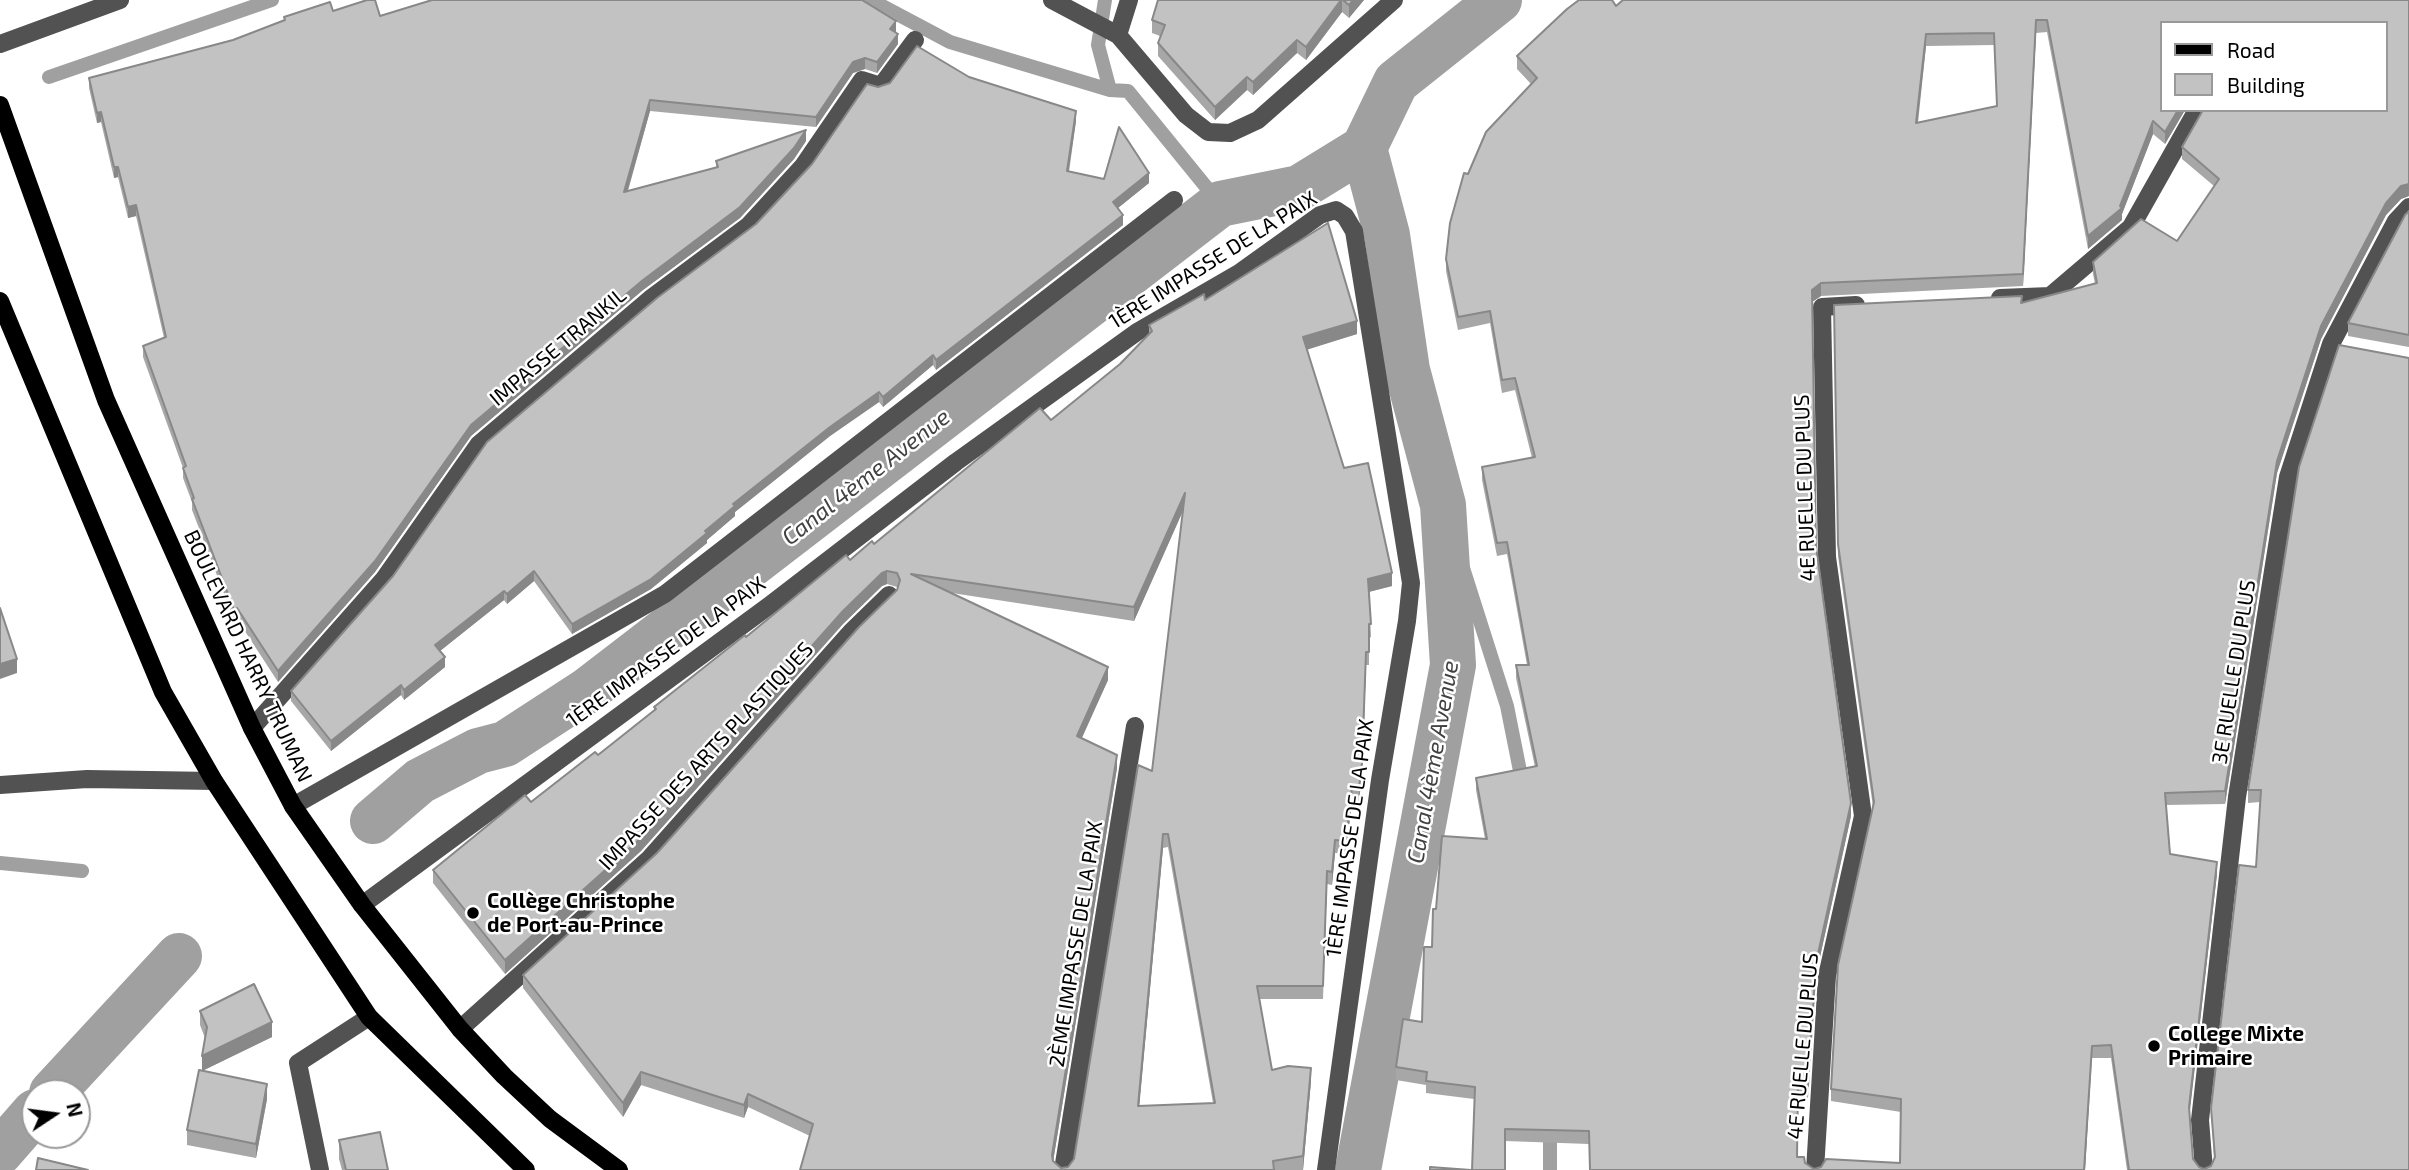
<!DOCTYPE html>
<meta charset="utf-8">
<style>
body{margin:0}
#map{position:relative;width:2409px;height:1170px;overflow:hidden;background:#fff;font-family:"Exo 2",sans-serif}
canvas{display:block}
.legend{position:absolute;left:2160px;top:21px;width:228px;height:91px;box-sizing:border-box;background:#fff;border:2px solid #999;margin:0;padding:9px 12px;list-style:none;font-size:21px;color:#000}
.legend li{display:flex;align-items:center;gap:14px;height:35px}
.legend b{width:35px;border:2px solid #999}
.north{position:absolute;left:21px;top:1079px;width:70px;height:70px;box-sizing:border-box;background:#fff;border:2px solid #999;border-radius:50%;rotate:77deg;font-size:19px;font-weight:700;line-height:28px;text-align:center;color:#000}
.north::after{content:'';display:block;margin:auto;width:24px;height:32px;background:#000;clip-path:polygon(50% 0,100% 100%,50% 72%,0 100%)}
</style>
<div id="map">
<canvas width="2409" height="1170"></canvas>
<ul class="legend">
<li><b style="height:9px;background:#000"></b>Road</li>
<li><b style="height:19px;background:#c2c2c2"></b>Building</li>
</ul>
<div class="north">N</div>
</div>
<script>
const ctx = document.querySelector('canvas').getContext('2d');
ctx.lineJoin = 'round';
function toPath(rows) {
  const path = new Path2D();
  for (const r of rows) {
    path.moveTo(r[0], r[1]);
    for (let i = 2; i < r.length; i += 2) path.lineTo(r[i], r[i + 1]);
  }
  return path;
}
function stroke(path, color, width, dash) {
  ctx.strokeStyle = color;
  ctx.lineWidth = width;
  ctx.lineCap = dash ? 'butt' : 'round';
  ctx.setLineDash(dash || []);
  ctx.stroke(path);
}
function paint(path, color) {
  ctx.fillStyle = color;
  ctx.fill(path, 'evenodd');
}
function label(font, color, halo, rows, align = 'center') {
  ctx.font = font + ' "Exo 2",sans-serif';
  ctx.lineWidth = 5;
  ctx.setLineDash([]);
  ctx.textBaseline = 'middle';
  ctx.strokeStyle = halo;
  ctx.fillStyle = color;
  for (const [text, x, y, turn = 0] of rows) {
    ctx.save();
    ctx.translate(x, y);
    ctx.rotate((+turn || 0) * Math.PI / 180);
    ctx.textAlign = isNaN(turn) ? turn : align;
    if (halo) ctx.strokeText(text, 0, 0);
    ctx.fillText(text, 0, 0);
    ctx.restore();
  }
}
stroke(toPath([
 [871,0,950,42,1110,90,1128,91,1220,204],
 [1105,0,1098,45,1110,90],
 [49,77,272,0],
 [1443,505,1507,706,1523,786],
 [0,863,82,871],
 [1550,1170,1550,1126]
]), '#a0a0a0', 14);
stroke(toPath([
 [373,821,420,781,478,751,505,744,588,690,1220,204,1299,188,1364,148],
 [52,1093,179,956],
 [0,1152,35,1112],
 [1358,1170,1453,665,1443,505,1407,370,1387,235,1364,148,1396,82,1499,0]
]), '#a0a0a0', 46);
stroke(toPath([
 [1052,0,1118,35,1186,115,1208,132,1230,133,1258,120,1394,0],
 [1118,35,1129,0],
 [0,44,120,0],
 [2000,298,2050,296,2131,227,2197,110],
 [252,728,384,579,479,444,650,299,748,226,803,166,862,80,881,86,915,40],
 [0,785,87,779,214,781],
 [293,806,665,594,1174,200],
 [362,905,770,605,956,462,1137,332,1239,273,1320,215,1336,210,1345,216,1354,231,1411,583,1407,621,1380,780,1326,1170],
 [460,1029,649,859,851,632,889,595],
 [320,1170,298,1063,369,1017],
 [1063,1170,1135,726],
 [1815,1170,1827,976,1863,816,1827,557,1822,307,1856,305],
 [2204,1170,2200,1120,2237,797,2288,477,2331,344,2396,221,2409,207]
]), '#525252', 18);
stroke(toPath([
 [0,105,106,400,252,728,293,806,362,905,460,1029,504,1076,550,1119,619,1170],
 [0,301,163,692,214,781,369,1017,526,1170]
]), '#000', 18);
paint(toPath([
 [1158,0,1364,0,1349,18,1342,12,1306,60,1297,53,1253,95,1247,90,1215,120,1158,56,1158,43,1160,36,1152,33,1152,20],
 [2409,0,2409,196,2401,199,2386,215,2321,339,2277,473,2225,804,2166,805,2170,854,2217,874,2189,1114,2193,1159,2199,1167,2204,1169,2211,1166,2214,1159,2211,1108,2256,867,2260,802,2248,803,2248,790,2299,467,2409,1170,2127,1170,2111,1058,2092,1058,2085,1170,1590,1170,1589,1144,1505,1141,1474,1099,1426,1093,1426,1085,1396,1080,1396,1067,1422,1022,1432,947,1436,909,1485,839,1476,790,1476,778,1535,767,1516,678,1516,665,1527,665,1507,554,1497,556,1482,480,1482,467,1532,458,1515,390,1502,393,1490,323,1458,330,1446,271,1446,259,1468,174,1531,84,1517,69,1517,56,1616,6],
 [2162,23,2386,110,2182,147,2182,159,2214,186,2177,241,2093,262,2093,274,2095,284,2022,303,1834,305,1838,556,1873,807,1831,1089,1831,1101,1901,1112,1900,1163,1814,1169,1797,1157,1798,1097,1808,1098,1816,975,1851,816,1816,546,1812,302,1821,296,2023,286,2036,33,2047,32,2088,249,2122,220,2122,214,2153,134,2165,144,2185,110,2162,110],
 [1994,45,1997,106,1918,123,1926,46],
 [333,11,380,16,896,31,898,44,877,73,865,69,853,73,816,127,650,111,628,191,716,167,716,161,806,141,794,159,740,218,643,290,471,436,375,572,278,682,237,619,234,620,192,510,192,502,183,478,183,468,143,357,143,346,164,338,136,216,128,218,118,177,114,178,101,122,97,123,89,88,89,78,233,40,284,20,284,17],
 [969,77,1076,121,1069,172,1104,179,1149,183,1118,208,1123,225,936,370,933,365,883,407,879,402,830,436,735,512,735,516,707,540,707,543,651,589,572,634,534,581,507,604,504,600,440,651,445,667,404,700,401,695,331,751,291,701,291,691,756,224,812,164,878,87],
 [2409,211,2409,347,2348,336,2348,323],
 [1205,300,1357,334,1307,349,1344,468,1392,586,1369,592,1371,637,1369,638,1369,665,1366,665,1362,776,1359,801,1352,800,1346,854,1335,853,1332,885,1327,884,1323,999,1259,999,1272,1070,1311,1081,1303,1170,800,1170,810,1136,748,1107,744,1118,641,1085,623,1117,523,988,523,975,657,853,897,590,897,587,887,584,882,586,843,624,641,851,505,974,433,883,433,870,598,755,654,710,654,707,746,637,850,560,874,544,1051,420,1120,364,1149,334,1149,325],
 [1183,511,1152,771,1074,1159,1068,1167,1061,1168,1053,1162,1117,768,1081,738,1108,680,952,593,1134,621],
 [1168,847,1213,1103,1139,1106,1163,848],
 [200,1011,272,1037,202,1071,267,1099,256,1158,187,1145,187,1130,202,1071,205,1038,200,1025],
 [339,1140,388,1170,342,1170,339,1159]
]), '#a7a7a7');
paint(toPath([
 [1342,0,1342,12,1306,60,1306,47],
 [1353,0,1364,0,1349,18,1349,5],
 [2036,20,2036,33,2023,286,2023,274],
 [896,21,896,31,890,40,890,29],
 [898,34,898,44,877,73,877,62],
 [1926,34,1926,46,1916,135,1916,123],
 [1297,40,1297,53,1253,95,1253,82],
 [865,58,865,69,853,73,816,127,816,117,853,62],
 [1247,77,1247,90,1215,120,1215,107],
 [650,100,650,111,624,203,624,192],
 [2178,110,2185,110,2165,144,2165,132],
 [1076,111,1076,121,1067,181,1067,171],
 [101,112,101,122,97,123,97,113],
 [2153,121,2153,134,2122,214,2122,220,2088,249,2088,236,2120,206],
 [806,130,806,141,794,159,740,218,643,290,471,436,375,572,278,682,278,671,471,425],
 [114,167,118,167,118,177,114,178],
 [1149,173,1149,183,1113,212,1113,202],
 [2409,184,2409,196,2401,199,2386,215,2321,339,2277,473,2225,804,2225,791,2277,461,2321,326,2386,203,2401,186],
 [136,205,136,216,128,218,128,207],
 [1123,215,1123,225,936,370,936,360],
 [1821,283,1821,296,1812,302,1812,290],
 [1357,321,1357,334,1303,351,1303,337],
 [933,355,933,365,883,407,883,397],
 [879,392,879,402,830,436,735,512,735,516,707,540,707,543,651,589,572,634,572,624,705,531,733,504,830,427],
 [1185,493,1185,506,1134,621,1134,607],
 [534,571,534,581,507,604,507,594],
 [887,571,887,584,882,586,843,624,641,851,505,974,505,960,843,611,882,573],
 [1392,573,1392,586,1368,592,1368,579],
 [504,591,504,600,435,655,435,645],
 [237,608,237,619,234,620,234,610],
 [445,657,445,667,404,700,404,690],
 [17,659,17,673,0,679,0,664],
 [1366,665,1362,776,1359,801,1359,788],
 [1108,667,1108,680,1077,749,1077,736],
 [401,685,401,695,331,751,331,741],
 [1117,755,1117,768,1052,1168,1052,1155],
 [1352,787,1352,800,1346,854,1346,841],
 [1851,803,1851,816,1816,975,1808,1098,1816,963],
 [1163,834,1163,848,1138,1120,1138,1106],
 [1335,840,1335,853,1332,885,1332,872],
 [2217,862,2217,874,2189,1119,2189,1107],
 [272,1022,272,1037,202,1071,202,1056],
 [2092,1046,2085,1170,2084,1170],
 [1311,1068,1311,1081,1303,1170,1303,1156],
 [641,1072,641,1085,623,1117,623,1103],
 [267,1084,267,1099,256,1158,256,1144],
 [748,1094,748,1107,744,1118,744,1105]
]), '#888');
const building = toPath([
 [367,0,375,0,380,16,432,0,862,0,896,21,890,29,898,34,877,62,865,58,853,62,816,117,650,100,624,192,718,167,716,161,806,130,794,148,740,207,643,280,471,425,375,561,278,671,237,608,234,610,192,499,194,498,183,468,186,466,143,346,166,337,136,205,128,207,118,167,114,167,101,112,97,113,89,78,233,40,285,20,284,17,330,2,333,11,367,0],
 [1158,0,1341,0,1306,47,1297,40,1253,82,1247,77,1215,107,1158,43,1165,25,1152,20,1158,0],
 [1343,0,1353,0,1349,5,1343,0],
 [1579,0,1612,0,1616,6,1623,0,2409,0,2409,184,2401,186,2386,203,2321,326,2277,461,2225,791,2165,793,2170,854,2217,862,2189,1107,2193,1159,2199,1167,2204,1169,2211,1166,2215,1157,2211,1108,2239,865,2256,867,2261,790,2248,790,2299,467,2339,345,2409,358,2409,1170,2129,1170,2111,1045,2092,1046,2084,1170,1590,1170,1589,1131,1505,1129,1505,1170,1472,1170,1475,1087,1426,1081,1427,1072,1396,1067,1403,1019,1422,1022,1424,947,1432,947,1433,909,1436,909,1442,836,1487,839,1476,778,1537,766,1516,665,1529,665,1507,542,1497,543,1482,467,1535,457,1515,378,1502,380,1490,311,1458,317,1446,259,1450,223,1464,173,1468,174,1486,132,1537,78,1517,56,1567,9,1579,0],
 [2036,20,2047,20,2088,236,2122,208,2120,206,2153,121,2165,132,2178,110,2162,110,2162,23,2386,23,2386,110,2203,110,2182,147,2219,179,2177,241,2141,219,2093,262,2097,283,2021,303,2022,296,1834,305,1838,544,1874,802,1838,965,1831,1089,1901,1099,1900,1163,1826,1159,1821,1167,1814,1169,1805,1163,1804,1157,1797,1157,1798,1084,1808,1086,1816,963,1851,803,1816,546,1812,290,1821,283,2023,274,2036,20],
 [1994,33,1997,106,1916,123,1926,34,1994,33],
 [917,46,969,77,1076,111,1067,171,1104,179,1119,127,1149,173,1113,202,1123,215,936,360,933,355,883,397,879,392,830,427,733,504,735,506,705,531,707,533,651,579,572,624,534,571,507,594,504,591,435,645,445,657,404,690,401,685,331,741,291,691,393,576,487,442,657,298,756,224,812,164,867,84,878,87,890,83,917,46],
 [2409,211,2409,335,2348,323,2405,215,2409,211],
 [1328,223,1357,321,1303,337,1344,468,1368,463,1392,573,1368,579,1371,624,1369,624,1369,652,1366,652,1362,763,1359,788,1352,787,1346,841,1335,840,1332,872,1327,871,1323,986,1257,986,1272,1070,1288,1066,1311,1068,1303,1156,1273,1161,1274,1170,800,1170,813,1124,748,1094,744,1105,641,1072,623,1103,523,975,657,853,859,627,897,590,900,580,897,573,887,571,882,573,843,611,641,838,505,960,433,870,525,795,531,802,595,752,598,755,656,709,654,707,745,635,746,637,846,555,850,560,872,541,874,544,1040,408,1051,420,1120,364,1152,331,1149,325,1204,294,1205,300,1328,223],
 [1185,493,1152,771,1138,765,1074,1159,1068,1167,1061,1168,1053,1161,1052,1155,1117,755,1077,736,1108,667,911,574,1134,607,1185,493],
 [1163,834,1168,834,1215,1103,1138,1106,1163,834],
 [0,608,17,659,0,664,0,608],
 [254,984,272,1022,202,1056,207,1027,200,1011,254,984],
 [199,1070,267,1084,256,1144,187,1130,199,1070],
 [380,1132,388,1170,346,1170,339,1140,380,1132],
 [38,1158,88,1170,36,1170,38,1158],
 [1430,1167,1471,1170,1430,1170,1430,1167]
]);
paint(building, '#c2c2c2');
stroke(building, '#888', 2);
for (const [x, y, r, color] of [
 [473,913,7,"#000"],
 [2154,1046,7,"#000"]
]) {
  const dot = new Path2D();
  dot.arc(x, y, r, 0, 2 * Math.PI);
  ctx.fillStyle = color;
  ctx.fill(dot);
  stroke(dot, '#fff', 2.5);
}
label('21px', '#000', '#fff', [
 ["1ÈRE IMPASSE DE LA PAIX",1213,260,-32],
 ["IMPASSE TRANKIL",558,347,-40],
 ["4E RUELLE DU PLUS",1805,488,-92],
 ["1ÈRE IMPASSE DE LA PAIX",666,652,-36],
 ["BOULEVARD HARRY TRUMAN",248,656,65],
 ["3E RUELLE DU PLUS",2234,672,-81],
 ["IMPASSE DES ARTS PLASTIQUES",706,756,-47],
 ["1ÈRE IMPASSE DE LA PAIX",1350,838,-82],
 ["2ÈME IMPASSE DE LA PAIX",1076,944,-81],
 ["4E RUELLE DU PLUS",1803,1046,-85]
]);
label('bold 21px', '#000', '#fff', [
 ["Collège Christophe",487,901],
 ["de Port-au-Prince",487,925],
 ["College Mixte",2168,1034],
 ["Primaire",2168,1058]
], 'left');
label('italic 23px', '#414141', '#fff', [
 ["Canal 4ème Avenue",866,477,-38],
 ["Canal 4ème Avenue",1433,762,-80]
]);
</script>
